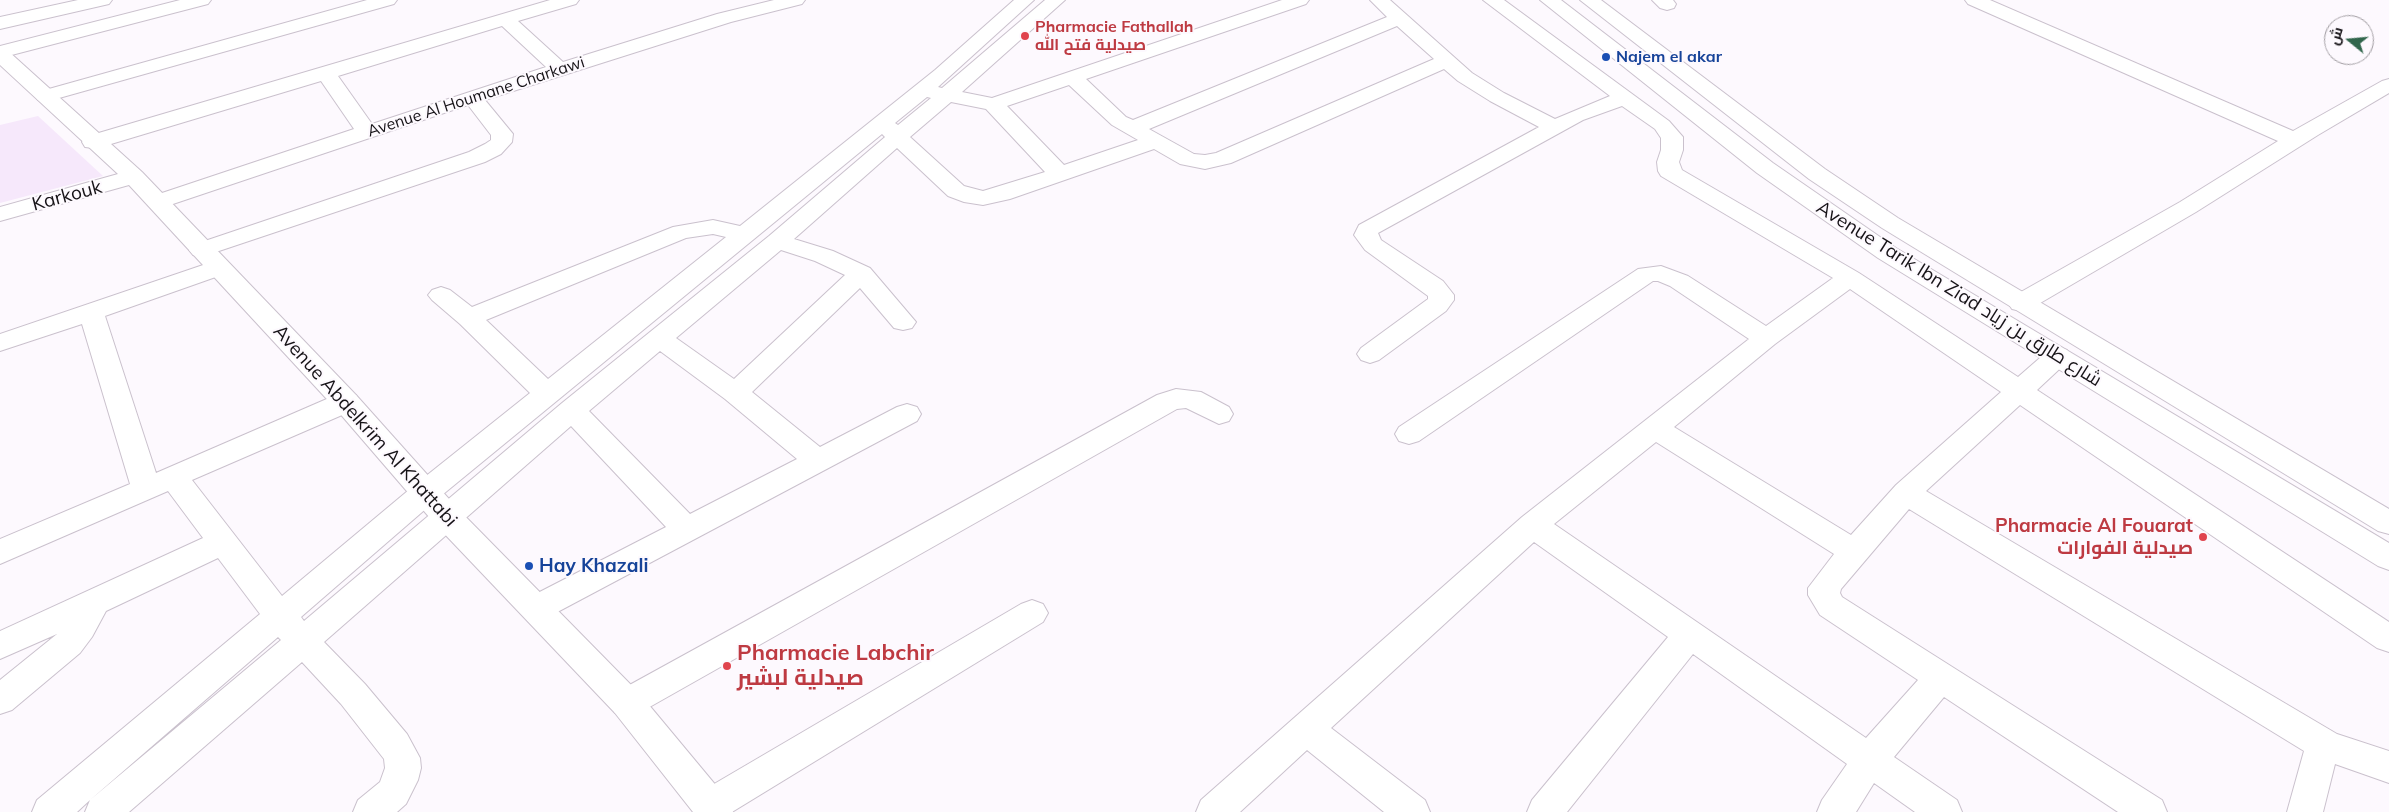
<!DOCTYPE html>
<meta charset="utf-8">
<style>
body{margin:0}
#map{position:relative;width:2389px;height:812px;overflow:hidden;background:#fdf9fe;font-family:Mulish,Cairo,sans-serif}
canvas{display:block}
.north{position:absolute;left:2324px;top:15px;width:50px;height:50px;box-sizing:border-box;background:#fdf9fe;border:1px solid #a19da2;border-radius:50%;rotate:287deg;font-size:14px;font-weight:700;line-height:20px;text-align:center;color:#161317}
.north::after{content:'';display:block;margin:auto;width:18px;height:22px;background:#31664c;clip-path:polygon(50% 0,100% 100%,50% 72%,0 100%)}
</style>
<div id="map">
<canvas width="2389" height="812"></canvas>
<div class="north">ش</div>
</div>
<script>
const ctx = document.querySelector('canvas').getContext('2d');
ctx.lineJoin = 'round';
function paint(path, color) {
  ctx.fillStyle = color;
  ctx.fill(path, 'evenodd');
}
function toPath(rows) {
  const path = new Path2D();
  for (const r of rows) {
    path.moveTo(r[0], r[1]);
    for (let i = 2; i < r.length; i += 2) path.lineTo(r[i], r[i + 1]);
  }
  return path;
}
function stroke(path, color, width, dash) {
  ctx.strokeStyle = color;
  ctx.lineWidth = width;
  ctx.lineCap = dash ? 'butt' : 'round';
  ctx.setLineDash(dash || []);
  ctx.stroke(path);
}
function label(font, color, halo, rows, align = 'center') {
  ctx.font = font + ' Mulish,Cairo,sans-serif';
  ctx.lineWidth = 4;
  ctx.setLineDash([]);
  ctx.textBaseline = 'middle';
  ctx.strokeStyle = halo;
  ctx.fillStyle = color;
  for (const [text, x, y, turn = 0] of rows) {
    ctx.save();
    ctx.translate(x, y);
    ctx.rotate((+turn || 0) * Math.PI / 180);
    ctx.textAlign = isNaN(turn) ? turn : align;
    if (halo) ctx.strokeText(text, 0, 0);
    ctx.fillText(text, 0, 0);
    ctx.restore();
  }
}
paint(toPath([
 [38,116,103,176,0,203,0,125]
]), '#f6e8fb');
const street = toPath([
 [78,0,112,0,109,4,0,29,0,17,78,0],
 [180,0,211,0,208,4,0,58,0,46,180,0],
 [367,0,397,0,394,4,52,100,45,102,38,100,35,96,38,92,367,0],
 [550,0,579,0,576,4,518,21,563,62,717,14,774,0,805,0,802,4,731,22,485,100,513,134,512,142,501,154,485,162,201,257,193,255,189,250,193,245,469,152,485,144,491,140,491,135,468,105,158,209,150,207,147,202,150,197,354,129,321,81,101,147,93,148,85,147,82,142,85,137,550,0],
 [502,26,546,67,372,124,338,76,502,26],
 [1014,0,1034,0,938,87,942,88,1045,0,1065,0,962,92,992,98,1282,0,1309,0,1306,4,1086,79,1126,117,1133,120,1387,17,1370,0,1390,0,1472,73,1504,93,1555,119,1610,96,1483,0,1504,0,1669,121,1683,137,1683,150,1679,162,1682,170,1859,273,2018,377,2049,350,2058,347,2067,350,2071,356,2067,362,2037,390,2389,622,2389,652,2377,648,2020,405,1926,491,2337,734,2389,751,2389,783,2335,764,2323,812,2287,812,2304,751,1909,509,1841,589,1840,593,1842,597,2162,800,2167,812,2118,812,1944,697,1894,757,1957,800,1962,812,1915,812,1874,783,1856,812,1817,812,1822,800,1847,764,1693,654,1567,812,1527,812,1532,800,1668,637,1534,542,1331,728,1425,800,1430,812,1384,812,1307,750,1240,812,1196,812,1201,800,1522,517,1749,339,1670,286,1658,281,1653,281,1419,441,1409,444,1399,441,1395,434,1399,427,1638,269,1661,266,1688,276,1766,326,1833,278,1661,176,1658,171,1657,162,1661,150,1661,138,1655,129,1622,106,1583,120,1378,233,1381,240,1443,281,1454,295,1454,300,1446,311,1379,360,1370,363,1361,360,1357,354,1361,348,1428,299,1428,296,1365,250,1354,235,1359,225,1539,127,1490,101,1458,81,1444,69,1231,163,1205,169,1180,164,1154,149,1010,199,983,205,964,202,948,196,897,148,794,239,833,251,870,268,916,322,912,328,903,330,894,328,860,288,752,392,820,447,897,407,907,404,917,407,921,414,917,421,548,617,537,621,526,617,521,608,526,599,666,527,571,426,324,642,365,684,407,734,420,758,421,768,418,780,406,804,397,812,353,812,358,800,380,782,385,768,384,759,341,704,302,662,129,812,85,812,90,800,77,812,32,812,37,800,260,614,218,558,106,611,92,637,80,653,12,710,0,714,0,680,57,634,0,659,0,631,203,538,168,491,0,564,0,539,130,484,82,324,0,351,0,334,209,263,218,261,227,263,230,268,227,273,105,316,156,473,336,395,346,393,356,395,360,402,356,409,192,480,282,596,416,484,530,393,460,324,432,300,428,295,432,290,441,287,450,290,472,307,673,227,713,220,740,226,935,70,1014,0],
 [1397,26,1434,59,1216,153,1205,155,1194,154,1149,129,1397,26],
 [1069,85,1112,125,1138,140,1064,165,1007,106,1069,85],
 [927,97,931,98,898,125,895,123,927,97],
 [951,102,986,109,1045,172,983,191,964,186,910,137,951,102],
 [882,134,885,137,769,236,562,403,304,621,301,617,436,500,882,134],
 [713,234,726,237,548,379,486,320,686,238,713,234],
 [781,250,815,261,845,275,734,379,676,338,781,250],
 [1850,289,2001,392,1896,485,1851,535,1674,427,1775,344,1850,289],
 [660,351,725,399,797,459,690,514,589,411,660,351],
 [1656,442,1834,554,1808,588,1808,595,1820,615,1918,680,1866,738,1554,524,1656,442],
 [278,637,281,640,90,800,278,637],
 [1652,0,1673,0,1676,4,1674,8,1667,10,1660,8,1652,0],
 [1965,0,1990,0,2293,131,2382,81,2389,79,2389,93,2318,135,2196,212,2030,309,2021,311,2012,309,2008,303,2012,297,2180,202,2278,141,1968,4,1965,0],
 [1176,389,1201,392,1229,407,1233,414,1229,421,1219,424,1186,408,1177,409,639,713,627,717,615,713,610,703,615,693,1157,395,1176,389],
 [1032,600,1043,604,1048,613,1043,622,732,812,694,812,692,806,697,794,1021,604,1032,600]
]);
const secondary = toPath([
 [0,48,7,50,142,172,356,395,458,509,639,693,728,800,733,812,693,812,615,713,436,525,336,409,129,185,0,221,0,207,118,174,0,65,0,48]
]);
const primary = toPath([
 [1540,0,1561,0,1773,163,1896,248,2389,543,2389,570,2378,566,1878,258,1757,173,1540,0],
 [1580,0,1601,0,1825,169,1898,218,2389,509,2389,534,2378,531,1882,228,1809,179,1580,0]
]);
stroke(street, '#cac1cd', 2);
stroke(secondary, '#cac1cd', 2);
stroke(primary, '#cac1cd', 2);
paint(street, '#fff');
paint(secondary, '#fff');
paint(primary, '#fff');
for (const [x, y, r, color] of [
 [1025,36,5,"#e0444e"],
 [1606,57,5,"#1a4fb4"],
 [2203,537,5,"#e0444e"],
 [529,566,5,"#1a4fb4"],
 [727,666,5,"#e0444e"]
]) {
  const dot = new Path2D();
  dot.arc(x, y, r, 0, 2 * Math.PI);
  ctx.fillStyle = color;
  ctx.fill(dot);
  stroke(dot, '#fdf9fe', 2);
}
label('bold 16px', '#be3a42', '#fdf9fe', [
 ["Pharmacie Fathallah",1035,27],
 ["صيدلية فتح الله",1035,45]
], 'left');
label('bold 16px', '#164399', '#fdf9fe', [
 ["Najem el akar",1616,57]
], 'left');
label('16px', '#161317', '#fdf9fe', [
 ["Avenue Al Houmane Charkawi",476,97,-18]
]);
label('19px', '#161317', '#fdf9fe', [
 ["Karkouk",67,196,-15],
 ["Avenue Tarik Ibn Ziad شارع طارق بن زياد",1959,294,32],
 ["Avenue Abdelkrim Al Khattabi",365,426,48]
]);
label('bold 19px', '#be3a42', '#fdf9fe', [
 ["Pharmacie Al Fouarat",2193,526],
 ["صيدلية الفوارات",2193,548]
], 'right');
label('bold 19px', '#164399', '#fdf9fe', [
 ["Hay Khazali",539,566]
], 'left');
label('bold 22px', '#be3a42', '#fdf9fe', [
 ["Pharmacie Labchir",737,653],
 ["صيدلية لبشير",737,678]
], 'left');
</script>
